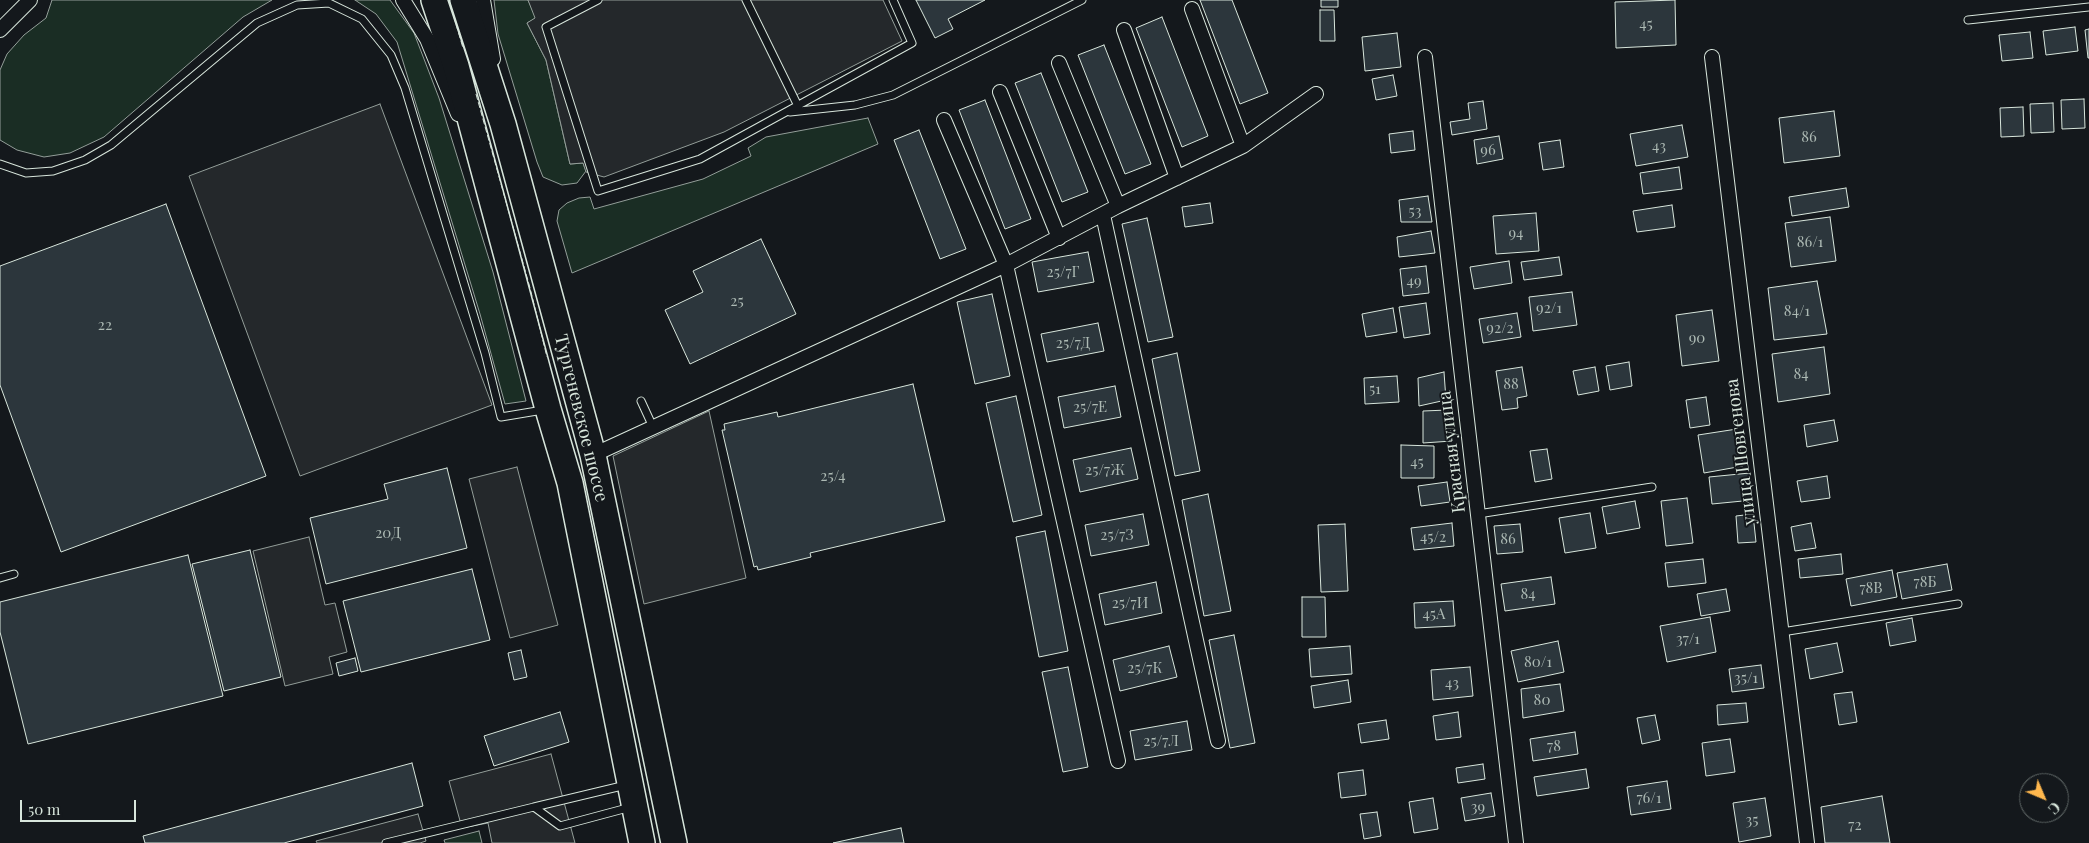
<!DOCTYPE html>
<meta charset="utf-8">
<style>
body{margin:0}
#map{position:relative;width:2089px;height:843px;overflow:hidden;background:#14181c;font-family:"Playfair Display",serif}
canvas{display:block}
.north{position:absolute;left:2019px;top:773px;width:50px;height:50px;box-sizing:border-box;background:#14181c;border:1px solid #626a69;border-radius:50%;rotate:135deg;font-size:14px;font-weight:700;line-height:20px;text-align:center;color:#d8e6dc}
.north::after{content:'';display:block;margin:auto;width:18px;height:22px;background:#ffb74d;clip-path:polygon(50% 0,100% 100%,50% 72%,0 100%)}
.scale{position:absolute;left:20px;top:800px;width:116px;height:22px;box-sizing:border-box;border:2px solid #d8e6dc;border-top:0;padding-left:6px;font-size:15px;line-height:18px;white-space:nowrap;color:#d8e6dc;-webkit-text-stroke:4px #14181c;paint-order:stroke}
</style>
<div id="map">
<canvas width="2089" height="843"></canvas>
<div class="north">С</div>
<div class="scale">50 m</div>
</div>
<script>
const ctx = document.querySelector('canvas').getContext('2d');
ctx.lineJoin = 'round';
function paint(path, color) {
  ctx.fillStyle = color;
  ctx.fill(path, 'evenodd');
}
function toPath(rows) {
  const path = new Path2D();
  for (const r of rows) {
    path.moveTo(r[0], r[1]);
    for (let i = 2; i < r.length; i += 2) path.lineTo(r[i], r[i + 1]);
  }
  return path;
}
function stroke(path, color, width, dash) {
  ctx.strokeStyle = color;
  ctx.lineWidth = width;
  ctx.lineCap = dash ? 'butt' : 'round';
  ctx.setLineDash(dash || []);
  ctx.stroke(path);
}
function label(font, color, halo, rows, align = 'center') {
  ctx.font = font + ' "Playfair Display",serif';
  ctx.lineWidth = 4;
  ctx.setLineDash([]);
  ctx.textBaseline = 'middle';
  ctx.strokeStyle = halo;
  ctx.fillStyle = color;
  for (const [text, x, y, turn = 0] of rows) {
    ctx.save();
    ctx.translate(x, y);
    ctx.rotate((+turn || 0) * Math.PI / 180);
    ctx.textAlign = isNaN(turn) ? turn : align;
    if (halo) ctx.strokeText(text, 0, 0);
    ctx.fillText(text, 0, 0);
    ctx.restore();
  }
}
const green = toPath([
 [52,0,272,0,243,17,104,137,70,153,44,157,17,150,0,140,0,70,7,54,24,35,46,18,52,0],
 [355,0,390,0,414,33,439,98,493,272,526,401,505,404,480,314,397,42,376,14,355,0],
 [494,0,528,0,536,18,527,23,546,60,570,164,583,163,586,171,577,183,562,185,543,177,537,162,498,34,494,0],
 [868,118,878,144,572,273,557,221,559,210,567,203,579,198,590,197,594,209,703,179,751,156,748,148,766,137,868,118],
 [479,831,482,843,445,843,444,840,479,831]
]);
paint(green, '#1a2d24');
stroke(green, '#939e99', 1);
const parking = toPath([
 [528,0,883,0,902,41,724,132,604,177,586,172,583,163,570,164,546,60,527,23,535,18,528,0],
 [380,104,492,405,300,476,189,176,380,104],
 [709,411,746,578,644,604,613,456,709,411],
 [517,467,558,625,510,638,469,479,517,467],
 [309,537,325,605,335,603,347,652,329,657,333,674,285,686,253,551,309,537],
 [551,754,575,843,492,843,488,823,462,828,449,781,551,754],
 [418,814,426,841,420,843,317,843,316,841,418,814]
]);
paint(parking, '#24282b');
stroke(parking, '#939e99', 1);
const building = toPath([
 [916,0,985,0,948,19,953,29,935,38,916,0],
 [1200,0,1232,0,1268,93,1240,104,1200,0],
 [1321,0,1338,0,1338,7,1321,7,1321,0],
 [1675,0,1676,45,1616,48,1615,2,1675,0],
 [1320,10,1334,10,1335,41,1320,41,1320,10],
 [1162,17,1208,136,1182,147,1136,28,1162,17],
 [2075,27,2078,51,2046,55,2043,31,2075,27],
 [2089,29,2089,58,2088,58,2085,30,2089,29],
 [2030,32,2033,58,2002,61,1999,35,2030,32],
 [1397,33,1401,67,1365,71,1362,37,1397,33],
 [1104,45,1151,164,1125,174,1078,55,1104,45],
 [1041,73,1088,192,1062,202,1015,83,1041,73],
 [1393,75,1397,96,1376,100,1372,79,1393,75],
 [2084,99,2085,128,2062,129,2061,100,2084,99],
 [985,100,1031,219,1005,229,959,110,985,100],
 [1483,101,1487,129,1452,135,1450,122,1470,119,1468,103,1483,101],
 [2053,103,2054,132,2031,133,2030,104,2053,103],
 [2023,107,2024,136,2001,137,2000,108,2023,107],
 [1834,111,1840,156,1784,163,1779,118,1834,111],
 [1682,125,1688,157,1636,166,1630,134,1682,125],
 [919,130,966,249,940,259,894,140,919,130],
 [1413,131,1415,150,1391,153,1389,134,1413,131],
 [1499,136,1503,159,1477,164,1474,140,1499,136],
 [1560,140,1564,167,1543,170,1539,143,1560,140],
 [1679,167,1682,189,1643,194,1640,173,1679,167],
 [1846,188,1849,207,1792,216,1789,197,1846,188],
 [1428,196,1432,222,1401,222,1399,200,1428,196],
 [1210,203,1213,223,1185,227,1182,207,1210,203],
 [166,204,266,476,61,552,0,385,0,266,166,204],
 [1672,205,1675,227,1637,232,1633,211,1672,205],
 [1536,213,1539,251,1496,254,1493,216,1536,213],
 [1830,217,1836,261,1791,267,1785,223,1830,217],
 [1147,218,1173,337,1148,342,1122,224,1147,218],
 [1431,231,1435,253,1399,257,1397,237,1431,231],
 [761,239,796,314,690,364,665,310,703,292,693,271,761,239],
 [1088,252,1094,282,1038,292,1032,262,1088,252],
 [1559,257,1562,275,1524,280,1521,262,1559,257],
 [1509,261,1512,283,1474,289,1470,267,1509,261],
 [1426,266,1429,293,1403,296,1400,269,1426,266],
 [1817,281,1827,334,1774,340,1768,288,1817,281],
 [1572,292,1577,325,1533,331,1529,297,1572,292],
 [992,294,1010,376,975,384,957,302,992,294],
 [1426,303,1430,334,1404,338,1399,307,1426,303],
 [1393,308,1397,332,1366,337,1362,314,1393,308],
 [1712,310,1719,361,1682,366,1676,315,1712,310],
 [1517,313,1521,337,1483,343,1479,319,1517,313],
 [1098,323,1104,351,1047,362,1041,334,1098,323],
 [1824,347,1830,394,1778,402,1772,354,1824,347],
 [1177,353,1200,471,1175,476,1152,359,1177,353],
 [1629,362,1632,386,1610,390,1606,366,1629,362],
 [1522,367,1527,396,1517,398,1518,408,1502,410,1496,371,1522,367],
 [1595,367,1599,391,1578,395,1573,371,1595,367],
 [1444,372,1446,400,1419,406,1418,378,1444,372],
 [1397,376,1399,402,1365,404,1364,378,1397,376],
 [913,384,945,521,810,553,811,557,758,570,757,566,754,567,722,430,725,430,724,424,777,412,778,417,913,384],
 [1115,386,1121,417,1064,428,1058,397,1115,386],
 [1016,396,1042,515,1013,522,986,403,1016,396],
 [1706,397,1710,425,1690,428,1686,400,1706,397],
 [1448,410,1452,441,1423,443,1423,411,1448,410],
 [1834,420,1838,441,1807,447,1804,425,1834,420],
 [1737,429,1743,466,1704,473,1698,435,1737,429],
 [1401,445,1434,446,1434,478,1401,478,1401,445],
 [1131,448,1138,479,1080,492,1073,460,1131,448],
 [1547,449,1552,479,1535,482,1530,451,1547,449],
 [447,468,467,548,326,584,310,518,388,499,384,484,447,468],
 [1750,473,1753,500,1712,504,1709,477,1750,473],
 [1827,476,1830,498,1801,502,1797,481,1827,476],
 [1447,482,1450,502,1421,506,1418,486,1447,482],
 [1208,494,1231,611,1204,616,1182,500,1208,494],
 [1687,498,1693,543,1666,546,1661,501,1687,498],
 [1635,501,1640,528,1607,534,1602,507,1635,501],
 [1590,513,1596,548,1565,553,1559,518,1590,513],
 [1143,514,1149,545,1091,556,1085,525,1143,514],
 [1753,514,1756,542,1738,543,1736,516,1753,514],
 [1452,523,1454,546,1414,550,1411,528,1452,523],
 [1811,523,1816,548,1795,551,1791,527,1811,523],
 [1345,524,1348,591,1321,592,1318,525,1345,524],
 [1520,524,1523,552,1497,554,1494,526,1520,524],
 [1045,531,1068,651,1039,657,1016,537,1045,531],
 [250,550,281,677,224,691,192,564,250,550],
 [1841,554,1843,574,1800,578,1798,559,1841,554],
 [188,555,223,696,28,744,0,632,0,602,188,555],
 [1703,559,1706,583,1668,587,1665,563,1703,559],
 [1947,564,1952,590,1902,599,1897,573,1947,564],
 [472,569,490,640,361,672,343,601,472,569],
 [1892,570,1897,597,1851,606,1846,579,1892,570],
 [1551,577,1555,604,1505,611,1501,584,1551,577],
 [1156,582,1162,613,1105,625,1099,594,1156,582],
 [1726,589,1730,611,1701,616,1697,594,1726,589],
 [1302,597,1325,597,1326,637,1302,637,1302,597],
 [1453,601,1455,626,1415,628,1414,603,1453,601],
 [1710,617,1716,652,1667,662,1660,626,1710,617],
 [1912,618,1916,641,1890,646,1886,623,1912,618],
 [1234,635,1255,743,1230,748,1209,640,1234,635],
 [1558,641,1564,672,1518,682,1511,651,1558,641],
 [1837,643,1843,672,1810,679,1805,649,1837,643],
 [1169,646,1177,677,1120,691,1113,660,1169,646],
 [1350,646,1352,674,1311,677,1309,649,1350,646],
 [521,650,527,677,514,680,508,653,521,650],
 [355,658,358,671,339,676,336,663,355,658],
 [1761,665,1764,688,1732,692,1729,669,1761,665],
 [1068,667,1088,767,1063,772,1042,672,1068,667],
 [1470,667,1473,696,1433,700,1431,670,1470,667],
 [1348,680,1351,702,1314,708,1311,686,1348,680],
 [1560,684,1564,711,1523,718,1521,689,1560,684],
 [1852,692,1857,722,1839,725,1834,694,1852,692],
 [1746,703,1748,722,1718,725,1717,705,1746,703],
 [560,712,569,742,494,766,484,736,560,712],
 [1458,712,1461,737,1436,740,1433,716,1458,712],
 [1655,715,1660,740,1642,744,1637,718,1655,715],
 [1386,720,1389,739,1361,743,1358,724,1386,720],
 [1187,721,1192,750,1135,760,1130,731,1187,721],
 [1575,732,1578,754,1533,761,1530,739,1575,732],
 [1730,739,1735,772,1706,776,1702,743,1730,739],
 [412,763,423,806,284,843,145,843,143,836,412,763],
 [1483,764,1485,779,1458,783,1456,768,1483,764],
 [1586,769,1589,788,1537,796,1534,777,1586,769],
 [1363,770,1366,795,1341,798,1338,773,1363,770],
 [1667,781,1671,809,1631,815,1627,787,1667,781],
 [1491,793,1495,816,1465,821,1461,798,1491,793],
 [1882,796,1890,843,1825,843,1821,807,1882,796],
 [1433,798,1438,829,1414,833,1409,802,1433,798],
 [1765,798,1771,836,1739,842,1733,803,1765,798],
 [1377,812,1381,836,1364,839,1360,814,1377,812],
 [901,828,904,843,833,843,901,828]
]);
paint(building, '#2c363c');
stroke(building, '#d8e6dc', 1);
const lane = toPath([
 [598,0,546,27,598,191,700,159,912,43,893,0],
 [746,0,798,106],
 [1968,20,2089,7],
 [790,112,855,105,893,95,1082,0],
 [0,164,26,173,53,171,85,160,111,145,257,23,297,5,329,3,362,19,391,55,405,88,485,353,501,417,543,410],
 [641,401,653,427],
 [1478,514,1652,487],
 [0,578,14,574],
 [1782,632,1958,604],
 [534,807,626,785],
 [386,843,534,807,560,826,631,807]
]);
const street = toPath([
 [403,0,427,39,458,114],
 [483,0,493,59],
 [1192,9,1243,146],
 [0,30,30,0],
 [1124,30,1177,178],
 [1425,57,1516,843],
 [1712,57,1807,843],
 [1059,63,1118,206],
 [1000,92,1059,238],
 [944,120,1006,265,1118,761],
 [1103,215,1218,741],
 [593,455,1006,265,1118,206,1243,146,1316,94]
]);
const highway = toPath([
 [434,0,456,66,548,409,570,483,642,843],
 [463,0,503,124,593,455,674,843]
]);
stroke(lane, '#d8e6dc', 9);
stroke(street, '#d8e6dc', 16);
stroke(highway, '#d8e6dc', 28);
stroke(lane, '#14181c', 7);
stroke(street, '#14181c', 14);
stroke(highway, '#14181c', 25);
stroke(toPath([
 [449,0,463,48],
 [476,94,530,288,547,357]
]), '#d8e6dc', 1, [6, 2.5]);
label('15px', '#adbab4', null, [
 ["45",1646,24],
 ["86",1809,137],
 ["43",1659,146],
 ["96",1488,150],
 ["53",1415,211],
 ["94",1516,233],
 ["86/1",1810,242],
 ["25/7Г",1063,272],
 ["49",1414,281],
 ["25",737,301],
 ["92/1",1549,308],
 ["84/1",1797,311],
 ["22",105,325],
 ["92/2",1500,328],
 ["90",1697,338],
 ["25/7Д",1073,343],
 ["84",1801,374],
 ["88",1511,384],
 ["51",1375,389],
 ["25/7Е",1090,407],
 ["45",1417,462],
 ["25/7Ж",1105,470],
 ["25/4",833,476],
 ["20Д",388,533],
 ["25/7З",1117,535],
 ["45/2",1433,537],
 ["86",1508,539],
 ["78Б",1925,582],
 ["78В",1871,588],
 ["84",1528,594],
 ["25/7И",1130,603],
 ["45А",1434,614],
 ["37/1",1688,639],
 ["80/1",1538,662],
 ["25/7К",1145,668],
 ["35/1",1746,678],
 ["43",1452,683],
 ["80",1542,700],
 ["25/7Л",1161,741],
 ["78",1554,746],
 ["76/1",1649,798],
 ["39",1478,807],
 ["35",1752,820],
 ["72",1855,825]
]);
label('18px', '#d8e6dc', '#14181c', [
 ["Тургеневское шоссе",581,418,76],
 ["Красная улица",1452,452,-97],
 ["улица Шовгенова",1741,452,-97]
]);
</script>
